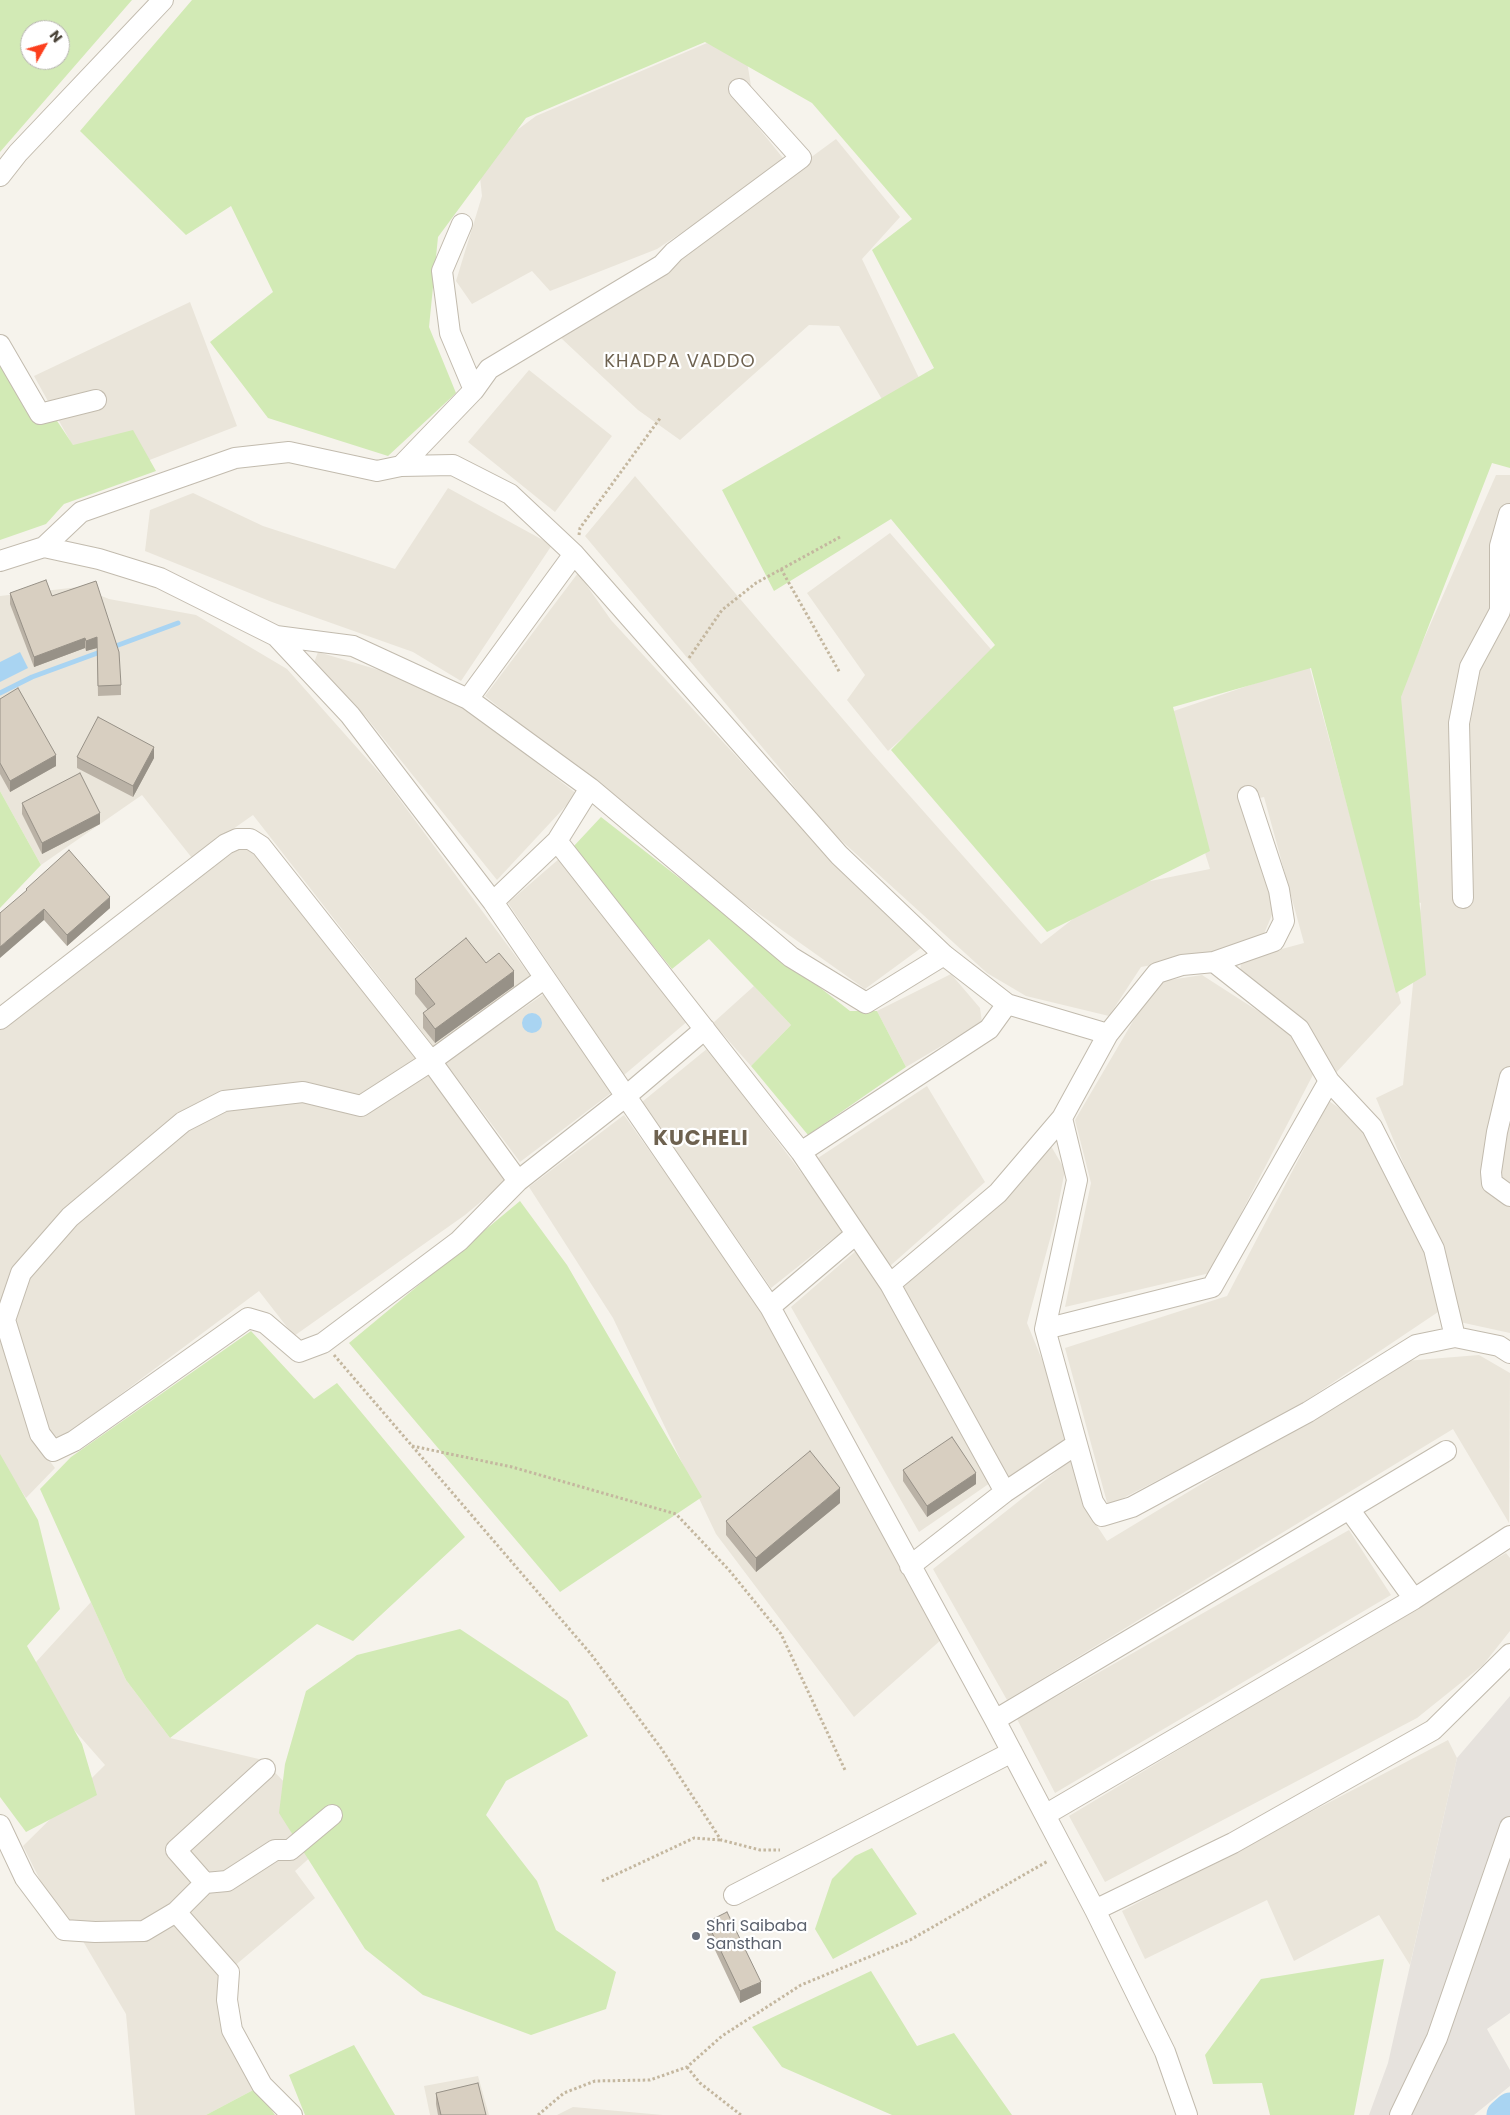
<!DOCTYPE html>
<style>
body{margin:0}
#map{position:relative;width:1510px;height:2115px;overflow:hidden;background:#f6f3ec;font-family:Poppins,sans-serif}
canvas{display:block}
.north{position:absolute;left:20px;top:20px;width:50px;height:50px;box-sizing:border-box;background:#fff;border:1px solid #b7b4b0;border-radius:50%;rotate:52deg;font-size:14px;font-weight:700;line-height:20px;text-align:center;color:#4b4439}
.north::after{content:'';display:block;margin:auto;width:18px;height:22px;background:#fc3f1d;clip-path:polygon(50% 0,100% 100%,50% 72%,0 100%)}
</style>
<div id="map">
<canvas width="1510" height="2115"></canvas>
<div class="north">N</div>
</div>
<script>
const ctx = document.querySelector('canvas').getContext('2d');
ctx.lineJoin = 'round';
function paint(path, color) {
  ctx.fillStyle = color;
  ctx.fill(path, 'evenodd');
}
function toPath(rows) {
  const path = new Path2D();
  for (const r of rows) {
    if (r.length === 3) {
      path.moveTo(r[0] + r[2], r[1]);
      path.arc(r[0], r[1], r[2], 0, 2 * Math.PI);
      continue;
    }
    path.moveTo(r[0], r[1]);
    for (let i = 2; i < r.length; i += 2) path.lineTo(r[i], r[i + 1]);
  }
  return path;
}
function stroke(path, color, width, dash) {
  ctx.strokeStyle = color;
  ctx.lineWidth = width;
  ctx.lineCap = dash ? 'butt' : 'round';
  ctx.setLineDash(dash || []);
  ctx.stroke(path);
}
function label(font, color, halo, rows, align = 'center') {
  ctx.font = font + ' Poppins,sans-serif';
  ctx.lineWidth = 4.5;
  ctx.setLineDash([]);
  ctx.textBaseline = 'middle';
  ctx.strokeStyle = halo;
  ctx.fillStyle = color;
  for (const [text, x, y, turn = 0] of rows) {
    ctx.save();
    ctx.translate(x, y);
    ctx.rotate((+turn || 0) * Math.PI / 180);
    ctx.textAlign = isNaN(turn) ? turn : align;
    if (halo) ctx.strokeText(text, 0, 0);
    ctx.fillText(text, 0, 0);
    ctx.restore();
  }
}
paint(toPath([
 [707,43,747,61,751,86,732,95,787,163,657,249,550,291,532,271,472,304,456,281,482,196,478,159,536,116],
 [836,139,900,217,862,259,919,378,883,401,839,326,809,325,680,440,638,410,561,338,650,283,705,235],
 [190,302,237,426,93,482,34,376],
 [529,370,612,436,555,512,468,442],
 [1496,475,1510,475,1510,1333,1455,1321,1444,1261,1376,1098,1403,1085,1421,903,1401,898,1401,691],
 [635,476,871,752,1041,944,1111,889,1210,869,1162,715,1309,665,1401,1003,1333,1076,1240,975,1241,960,1304,943,1264,797,1247,801,1274,910,1264,934,1238,949,1141,967,1109,1016,1026,996,987,973,822,823,783,772,585,536],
 [448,488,552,545,461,681,413,652,272,602,145,551,150,510,193,493,263,526,395,569],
 [890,533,996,655,888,751,847,700,865,675,807,593],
 [578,573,611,620,782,806,921,948,865,989,724,889,485,696],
 [79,587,109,599,196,615,287,669,383,777,534,981,437,1051,253,815,192,858,142,795,41,865,0,791,0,596],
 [318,652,396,675,473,713,577,794,497,880,366,717,312,668],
 [239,848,251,850,371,998,507,1180,465,1215,294,1336,259,1291,43,1452,55,1468,26,1498,0,1458,0,1025],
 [560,858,689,1020,624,1075,508,903],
 [951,974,980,1008,982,1022,906,1067,877,1011],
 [1202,975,1286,1029,1316,1069,1210,1273,1065,1307,1091,1183,1075,1120,1156,982],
 [754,986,791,1025,751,1066,713,1023],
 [544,994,611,1093,520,1162,445,1062],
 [708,1048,844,1230,771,1288,642,1102],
 [927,1086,985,1182,890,1266,818,1158],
 [1329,1101,1359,1122,1417,1226,1444,1308,1289,1412,1108,1506,1065,1348,1227,1296],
 [624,1115,750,1293,942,1639,854,1717,716,1534,613,1318,529,1187],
 [1051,1146,1065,1170,1055,1221,1027,1323,1074,1438,1009,1480,902,1285],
 [858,1249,911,1335,990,1483,919,1532,791,1307],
 [1479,1355,1510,1373,1509,1523,1453,1429,1007,1700,933,1569,1072,1459,1088,1512,1107,1541,1405,1361],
 [1349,1530,1391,1595,1055,1793,1017,1719],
 [1506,1553,1510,1558,1510,1631,1483,1665,1417,1718,1105,1882,1069,1816],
 [91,1602,126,1680,170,1738,263,1760,335,1835,295,1871,315,1898,219,1979,257,2088,206,2115,135,2115,126,2014,74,1926,48,1896,23,1846,105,1765,25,1674],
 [1448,1740,1457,1758,1410,1965,1379,1915,1294,1961,1267,1900,1145,1959,1122,1911],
 [478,2076,489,2115,430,2115,424,2086],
 [573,2107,663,2115,557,2115]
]), '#eae5da');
paint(toPath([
 [1510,1696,1510,2013,1487,2029,1510,2070,1510,2086,1474,2115,1369,2115,1388,2063,1457,1758]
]), '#e6e2dd');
paint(toPath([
 [0,0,132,0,0,152],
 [30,30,60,30,60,60,30,60],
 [192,0,1510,0,1510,468,1492,463,1401,697,1426,975,1396,993,1311,668,1173,707,1210,851,1047,932,891,750,995,645,891,519,774,591,722,490,934,368,872,250,912,219,812,103,705,42,526,118,438,237,429,327,456,393,388,456,268,418,210,342,273,292,231,206,186,235,80,131],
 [0,335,73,445,133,430,156,471,64,504,46,524,0,540],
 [0,791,41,865,0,908],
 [601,817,850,1011,877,1011,906,1067,808,1135,751,1066,791,1025,709,939,672,969,573,847],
 [520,1201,567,1265,702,1497,560,1592,349,1343],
 [251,1331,314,1399,337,1383,465,1537,353,1641,317,1624,170,1738,126,1680,40,1489,71,1457],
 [0,1454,38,1520,60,1609,27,1646,82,1744,97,1795,26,1832,0,1797],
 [460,1629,568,1701,588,1736,506,1781,486,1815,537,1881,556,1930,616,1972,606,2009,531,2035,423,1995,365,1949,279,1813,285,1764,306,1691,357,1655],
 [872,1848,917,1914,833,1959,815,1929,832,1879,855,1856],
 [1384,1959,1354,2115,1270,2115,1262,2083,1213,2084,1205,2055,1261,1979],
 [871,1971,917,2046,954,2033,1012,2115,892,2115,782,2067,752,2027],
 [354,2045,395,2115,305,2115,289,2075],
 [257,2088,275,2115,206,2115]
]), '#d2eab5');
paint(toPath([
 [20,652,28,668,0,682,0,662],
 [532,1023,10]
]), '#a9d4f2');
stroke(toPath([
 [113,647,178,623],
 [0,693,32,677,103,651]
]), '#a9d4f2', 5);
stroke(toPath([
 [1502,2115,1510,2108]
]), '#a9d4f2', 31);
const minor = toPath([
 [0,176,18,153,163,0],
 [462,224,442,271,450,333,474,390],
 [0,345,40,414,96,400],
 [401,466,474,390,489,369,662,265,674,252,801,158,739,89],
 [44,547,81,512,235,458,289,452,377,471,401,466,453,465,510,494,574,554,839,855,944,955,1007,1004,1108,1034],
 [0,561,44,547,99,559,160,578,276,636,350,715,493,902,770,1307,995,1720,1095,1910,1165,2052,1187,2115],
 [276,636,353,646,468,699,590,788,791,957,866,1003,944,955],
 [468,699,574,554],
 [557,841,801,1152,890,1284,1005,1492],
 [1463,898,1459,723,1470,667,1500,611,1500,546,1509,514],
 [493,902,557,841,590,788],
 [1214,962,1299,1029,1329,1081,1372,1127,1434,1249,1455,1337],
 [545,978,431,1061,361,1106,303,1092,224,1101,183,1122,70,1217,21,1273,5,1320,40,1434,53,1451,74,1441,248,1318,265,1323,299,1352,323,1343,459,1241,518,1181,625,1097,705,1029],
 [0,1019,226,844,237,839,250,839,261,846,431,1061,518,1181],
 [1510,1077,1497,1132,1491,1172,1492,1183,1510,1196],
 [1062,1118,1077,1180,1045,1329,1093,1502,1102,1516,1132,1507,1308,1412,1416,1345,1455,1337,1499,1346,1510,1353],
 [801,1152,989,1029,1007,1004],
 [890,1284,998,1193,1062,1118,1108,1034,1157,973,1182,965,1214,962,1274,941,1284,921,1279,890,1248,796],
 [770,1307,856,1234],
 [1045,1329,1212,1287,1329,1081],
 [1349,1509,1446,1451],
 [910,1566,1005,1492,1077,1444],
 [995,1720,1349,1509,1414,1599],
 [1045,1815,1414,1599,1510,1536],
 [0,1825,25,1878,64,1930,95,1932,144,1931,176,1912,229,1972,227,2000,232,2030,262,2085,292,2115],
 [205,1883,227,1881,275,1850,290,1850,332,1815],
 [734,1895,1012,1752],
 [1095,1910,1233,1843,1433,1730,1510,1654],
 [176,1912,205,1883,176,1850,265,1769],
 [1400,2115,1437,2038,1510,1827]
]);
stroke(minor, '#c2bbae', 22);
stroke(toPath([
 [579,535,580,528,661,417],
 [781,569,840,673],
 [689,658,722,610,756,583,840,537],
 [334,1355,590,1653,661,1748,721,1840,760,1850,780,1850],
 [412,1446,512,1467,676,1514,729,1570,781,1634,845,1770],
 [602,1881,694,1838,720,1840],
 [687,2067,700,2083,741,2115],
 [538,2115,564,2093,595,2081,650,2080,687,2067,722,2036,801,1985,910,1940,1048,1861]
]), '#c4b79f', 3, [2.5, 2.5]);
stroke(minor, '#fff', 20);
paint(toPath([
 [96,581,121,685,121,695,98,696,97,648,86,651,85,648,34,667,10,604,10,593,52,596],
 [0,699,56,766,10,792,0,774],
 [77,757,154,758,133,797,77,768],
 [22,803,100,824,42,854,22,814],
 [26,889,110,908,67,946,44,920,26,891],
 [486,963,514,986,435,1043,423,1028,423,1013,428,1010,415,994,415,979],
 [903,1470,976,1484,927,1517,903,1481],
 [840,1503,756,1572,726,1535,726,1521],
 [707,1922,761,1993,740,2003,707,1933],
 [436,2093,486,2115,438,2115,436,2104]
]), '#bab2a6');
paint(toPath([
 [97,637,97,648,86,651,86,641],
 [85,638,85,648,34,667,34,657],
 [154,747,154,758,133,797,133,786],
 [56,755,56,766,10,792,10,781],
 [100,813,100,824,42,854,42,843],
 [110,897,110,908,67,946,67,935],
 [44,909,44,920,0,958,0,947],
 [514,971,514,986,435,1043,435,1029],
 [976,1473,976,1484,927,1517,927,1506],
 [840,1488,840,1503,756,1572,756,1558],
 [761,1982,761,1993,740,2003,740,1991]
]), '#979187');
const building = toPath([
 [46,580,52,596,96,581,119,652,121,685,98,686,97,637,86,641,85,638,34,657,10,593,46,580],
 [18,688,56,755,10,781,0,763,0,699,18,688],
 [98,717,154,747,133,786,77,757,98,717],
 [80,773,100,813,42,843,22,803,80,773],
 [69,850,110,897,67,935,44,909,0,947,0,913,27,890,26,889,69,850],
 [466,938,486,963,499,953,514,971,435,1029,423,1013,435,1004,415,979,466,938],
 [952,1437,976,1473,927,1506,903,1470,952,1437],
 [810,1451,840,1488,756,1558,726,1521,810,1451],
 [727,1912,761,1982,740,1991,707,1922,727,1912],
 [478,2083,486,2115,441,2115,436,2093,478,2083]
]);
paint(building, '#d8cfc1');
stroke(building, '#979187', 1);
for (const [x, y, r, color] of [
 [696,1936,5,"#6b7280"]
]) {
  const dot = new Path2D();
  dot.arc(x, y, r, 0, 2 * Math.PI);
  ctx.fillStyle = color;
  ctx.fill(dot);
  stroke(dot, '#fff', 2);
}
label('16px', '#5b616d', '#fff', [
 ["Shri Saibaba",706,1927],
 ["Sansthan",706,1945]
], 'left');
ctx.letterSpacing = '1px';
label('18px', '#6e6250', '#fff', [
 ["KHADPA VADDO",680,362]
]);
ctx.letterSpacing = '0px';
ctx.letterSpacing = '1px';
label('bold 21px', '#6e6250', '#fff', [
 ["KUCHELI",701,1140]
]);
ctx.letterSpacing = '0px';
</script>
